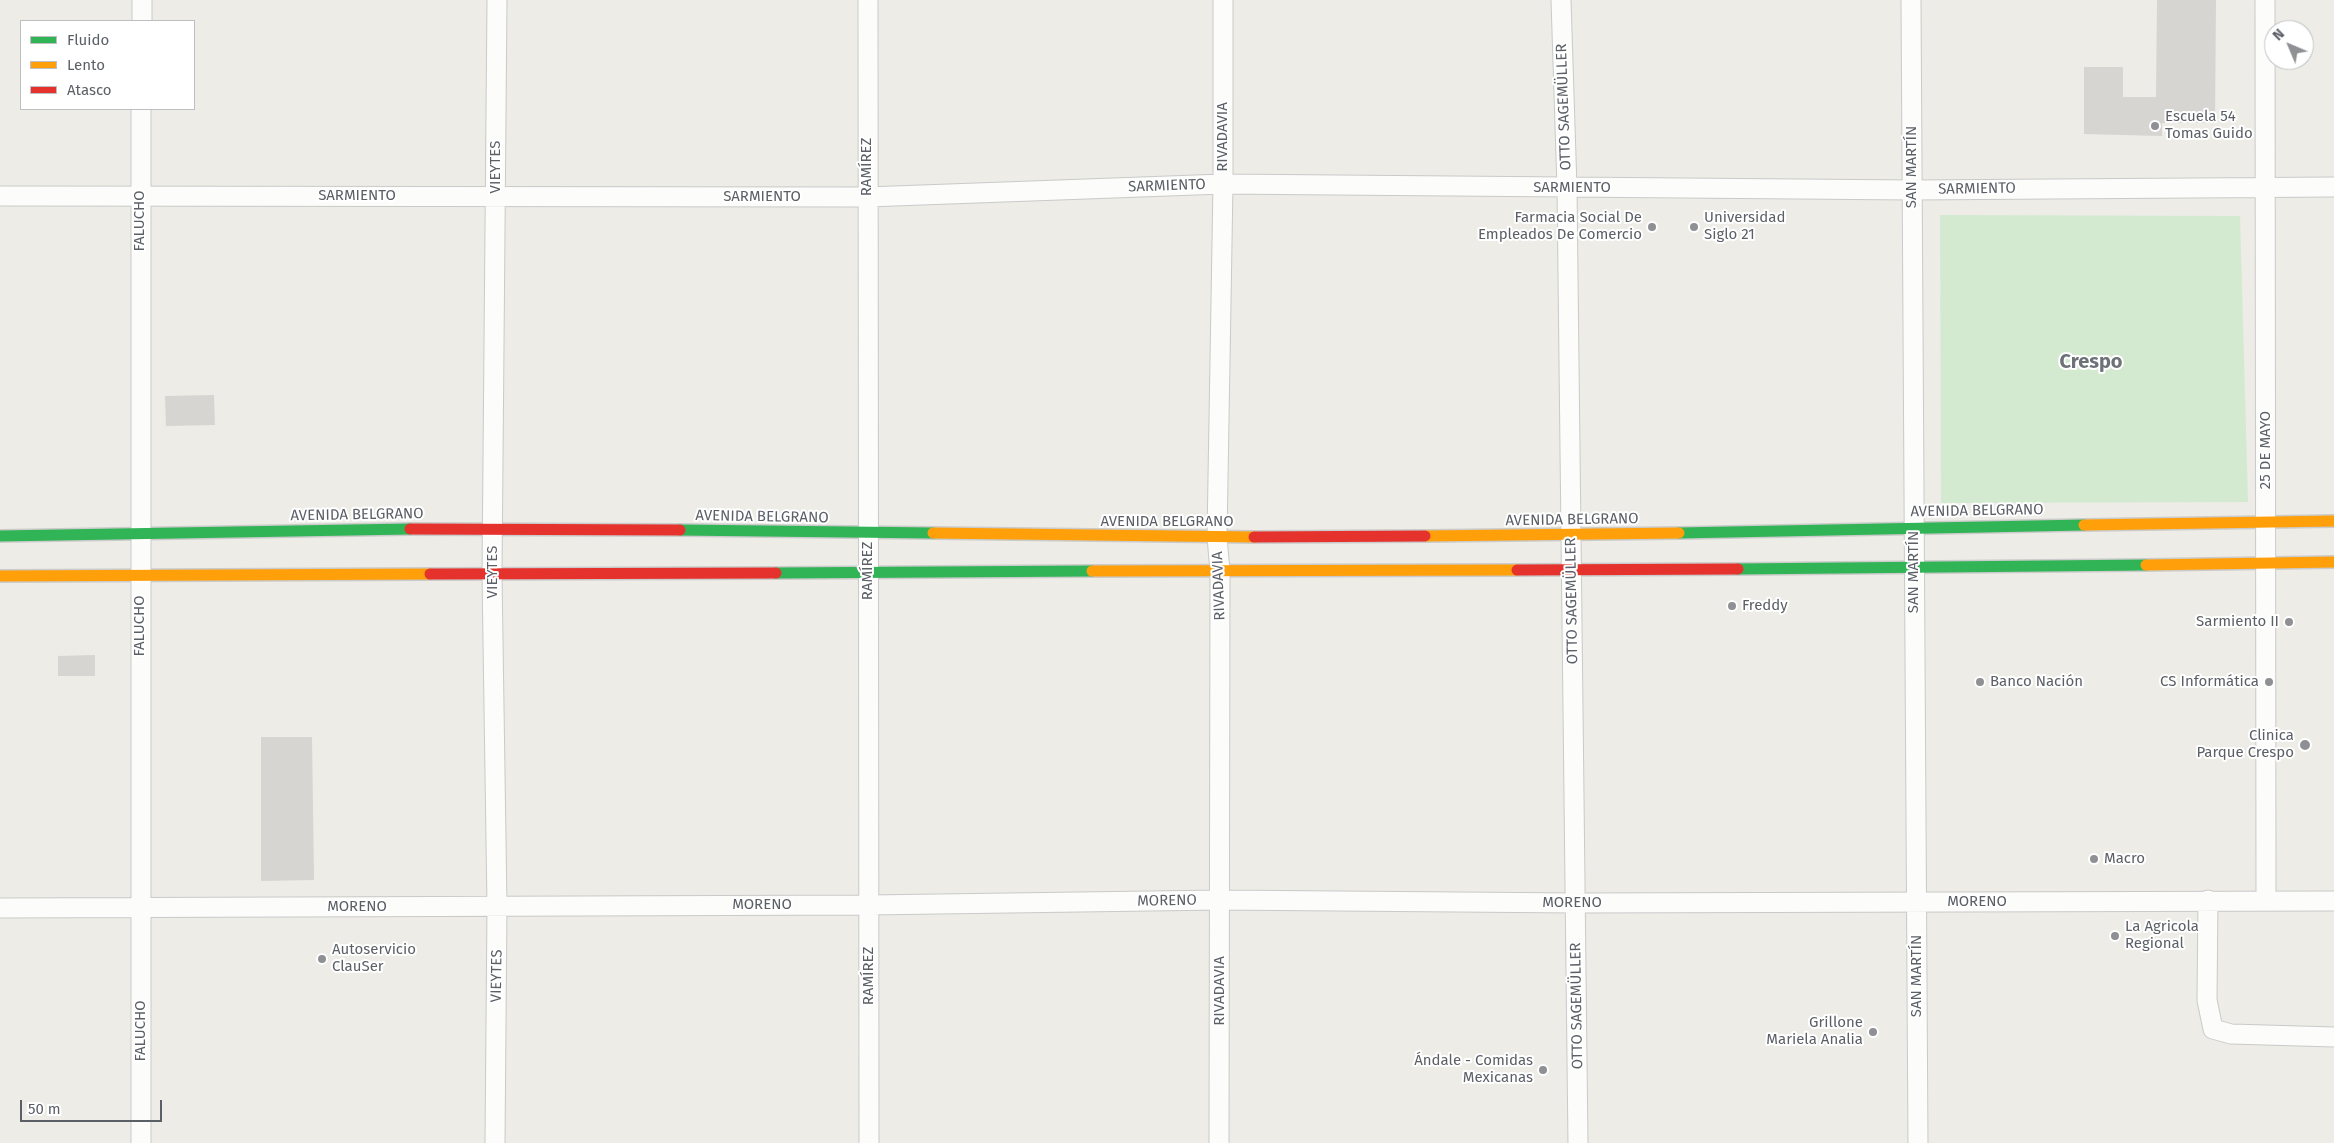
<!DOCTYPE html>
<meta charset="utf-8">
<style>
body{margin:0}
#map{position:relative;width:2334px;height:1143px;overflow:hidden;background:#edece6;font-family:"Fira Sans",sans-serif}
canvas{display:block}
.legend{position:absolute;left:20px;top:20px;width:175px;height:90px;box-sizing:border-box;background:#fff;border:1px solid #bdbfc2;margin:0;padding:6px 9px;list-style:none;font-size:15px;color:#5b5f66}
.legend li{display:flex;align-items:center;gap:10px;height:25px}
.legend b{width:25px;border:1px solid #bdbfc2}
.north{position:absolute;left:2264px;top:20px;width:50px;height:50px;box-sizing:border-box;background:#fff;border:1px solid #bdbfc2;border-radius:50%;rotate:315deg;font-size:14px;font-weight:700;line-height:20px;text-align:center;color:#5b5f66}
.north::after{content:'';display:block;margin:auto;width:18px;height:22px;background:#8e9093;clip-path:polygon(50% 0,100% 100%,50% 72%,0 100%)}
.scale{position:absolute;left:20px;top:1100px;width:142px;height:22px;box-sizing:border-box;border:2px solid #5b5f66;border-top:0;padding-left:6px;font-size:15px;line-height:18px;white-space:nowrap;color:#5b5f66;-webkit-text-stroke:4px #fff;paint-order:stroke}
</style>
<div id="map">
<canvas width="2334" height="1143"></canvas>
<ul class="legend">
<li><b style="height:6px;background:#30b455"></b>Fluido</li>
<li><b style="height:6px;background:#ff9f0a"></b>Lento</li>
<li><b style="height:6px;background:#e5322d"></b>Atasco</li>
</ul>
<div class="north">N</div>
<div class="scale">50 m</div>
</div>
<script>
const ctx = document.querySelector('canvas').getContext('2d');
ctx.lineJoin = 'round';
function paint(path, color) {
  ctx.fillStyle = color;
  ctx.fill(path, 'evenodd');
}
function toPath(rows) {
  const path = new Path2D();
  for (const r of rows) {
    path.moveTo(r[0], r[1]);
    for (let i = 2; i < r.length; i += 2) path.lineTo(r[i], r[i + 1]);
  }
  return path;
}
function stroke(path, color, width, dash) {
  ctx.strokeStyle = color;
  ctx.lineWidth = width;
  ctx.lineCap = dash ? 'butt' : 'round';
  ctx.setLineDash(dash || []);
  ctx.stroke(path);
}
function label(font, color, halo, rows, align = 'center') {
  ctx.font = font + ' "Fira Sans",sans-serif';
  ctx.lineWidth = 4;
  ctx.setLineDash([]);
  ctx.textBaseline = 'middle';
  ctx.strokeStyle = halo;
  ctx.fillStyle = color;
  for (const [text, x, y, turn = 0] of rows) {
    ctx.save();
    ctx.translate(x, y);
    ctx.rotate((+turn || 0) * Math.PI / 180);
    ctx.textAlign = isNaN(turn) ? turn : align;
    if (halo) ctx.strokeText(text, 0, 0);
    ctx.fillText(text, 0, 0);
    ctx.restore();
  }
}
paint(toPath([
 [1940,215,2240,216,2248,502,1941,503]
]), '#d3ead1');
paint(toPath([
 [2157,0,2216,0,2215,123,2162,123,2162,136,2084,134,2084,67,2123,67,2123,97,2156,97],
 [214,395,215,425,166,426,165,396],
 [95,655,95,676,58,676,58,656],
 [261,737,312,737,314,880,261,881]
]), '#d6d5d1');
const street = toPath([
 [868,0,869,1143],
 [1561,0,1567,188,1578,1143],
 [1911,0,1918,1143],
 [2265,0,2266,900],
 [142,21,142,0],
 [141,109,141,1143],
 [0,196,867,197,1223,184,1912,190,2334,187],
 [2208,900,2207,1000,2213,1029,2231,1034,2334,1037],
 [0,908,869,905,1220,900,1576,903,2334,901],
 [495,1143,497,906,492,574,497,0],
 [1219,1143,1220,571,1217,537,1223,184,1223,0]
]);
const fast = toPath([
 [680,530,933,533],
 [1679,533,2084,525],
 [0,536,410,529],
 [1738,569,2146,565],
 [776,573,1092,571]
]);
const slow = toPath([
 [2084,525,2334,521],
 [933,533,1254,537],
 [1425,536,1679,533],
 [2146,565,2334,562],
 [1092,571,1517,570],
 [0,576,430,574]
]);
const jam = toPath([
 [410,529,680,530],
 [1254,537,1425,536],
 [1517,570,1738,569],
 [430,574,776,573]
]);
stroke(street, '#c9cac9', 21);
stroke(fast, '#cbcbcb', 14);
stroke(slow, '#cbcbcb', 14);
stroke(jam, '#cbcbcb', 14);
stroke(street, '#fcfcfb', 19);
stroke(fast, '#30b455', 11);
stroke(slow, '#ff9f0a', 11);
stroke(jam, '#e5322d', 11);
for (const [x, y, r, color] of [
 [2155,126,5,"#8e9093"],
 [1652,227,5,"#8e9093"],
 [1694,227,5,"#8e9093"],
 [1732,606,5,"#8e9093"],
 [2289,622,5,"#8e9093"],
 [1980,682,5,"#8e9093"],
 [2269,682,5,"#8e9093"],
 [2305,745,6,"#8e9093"],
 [2094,859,5,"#8e9093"],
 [2115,936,5,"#8e9093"],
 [322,959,5,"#8e9093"],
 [1873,1032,5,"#8e9093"],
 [1543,1070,5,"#8e9093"]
]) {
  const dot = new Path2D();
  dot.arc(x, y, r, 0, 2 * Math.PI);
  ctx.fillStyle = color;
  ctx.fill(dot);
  stroke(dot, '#fff', 2);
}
label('15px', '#5b5f66', '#fff', [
 ["OTTO SAGEMÜLLER",1564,107,-92],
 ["RIVADAVIA",1223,137,-90],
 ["VIEYTES",496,167,-90],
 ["RAMÍREZ",867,167,-90],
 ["SAN MARTÍN",1912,167,-90],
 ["SARMIENTO",1167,186,-2],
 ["SARMIENTO",1572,188],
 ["SARMIENTO",1977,189,-1],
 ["SARMIENTO",357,196],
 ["SARMIENTO",762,197],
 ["FALUCHO",140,221,-90],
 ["25 DE MAYO",2266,450,-90],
 ["AVENIDA BELGRANO",1977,511,-1],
 ["AVENIDA BELGRANO",357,515,-1],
 ["AVENIDA BELGRANO",762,517,1],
 ["AVENIDA BELGRANO",1572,520,-1],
 ["AVENIDA BELGRANO",1167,522],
 ["RAMÍREZ",868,571,-90],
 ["VIEYTES",493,572,-90],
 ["SAN MARTÍN",1914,572,-90],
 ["RIVADAVIA",1219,586,-92],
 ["OTTO SAGEMÜLLER",1572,601,-91],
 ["FALUCHO",140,626,-90],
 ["MORENO",1167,901,-1],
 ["MORENO",1977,902],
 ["MORENO",1572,903],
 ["MORENO",762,905],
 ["MORENO",357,907],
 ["VIEYTES",497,976,-89],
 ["RAMÍREZ",869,976,-90],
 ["SAN MARTÍN",1917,976,-90],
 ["RIVADAVIA",1220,991,-90],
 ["OTTO SAGEMÜLLER",1577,1006,-91],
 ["FALUCHO",141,1031,-90]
]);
label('15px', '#5b5f66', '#fff', [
 ["Escuela 54",2165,117],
 ["Tomas Guido",2165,134],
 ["Farmacia Social De",1642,218,"right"],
 ["Empleados De Comercio",1642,235,"right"],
 ["Universidad",1704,218],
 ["Siglo 21",1704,235],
 ["Freddy",1742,606],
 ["Sarmiento II",2279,622,"right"],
 ["Banco Nación",1990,682],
 ["CS Informática",2259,682,"right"],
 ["Clinica",2294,736,"right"],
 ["Parque Crespo",2294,753,"right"],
 ["Macro",2104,859],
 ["La Agricola",2125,927],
 ["Regional",2125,944],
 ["Autoservicio",332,950],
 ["ClauSer",332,967],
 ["Grillone",1863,1023,"right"],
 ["Mariela Analia",1863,1040,"right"],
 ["Ándale - Comidas",1533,1061,"right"],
 ["Mexicanas",1533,1078,"right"]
], 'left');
label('bold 20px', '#6c7278', '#fff', [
 ["Crespo",2091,362]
]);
</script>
